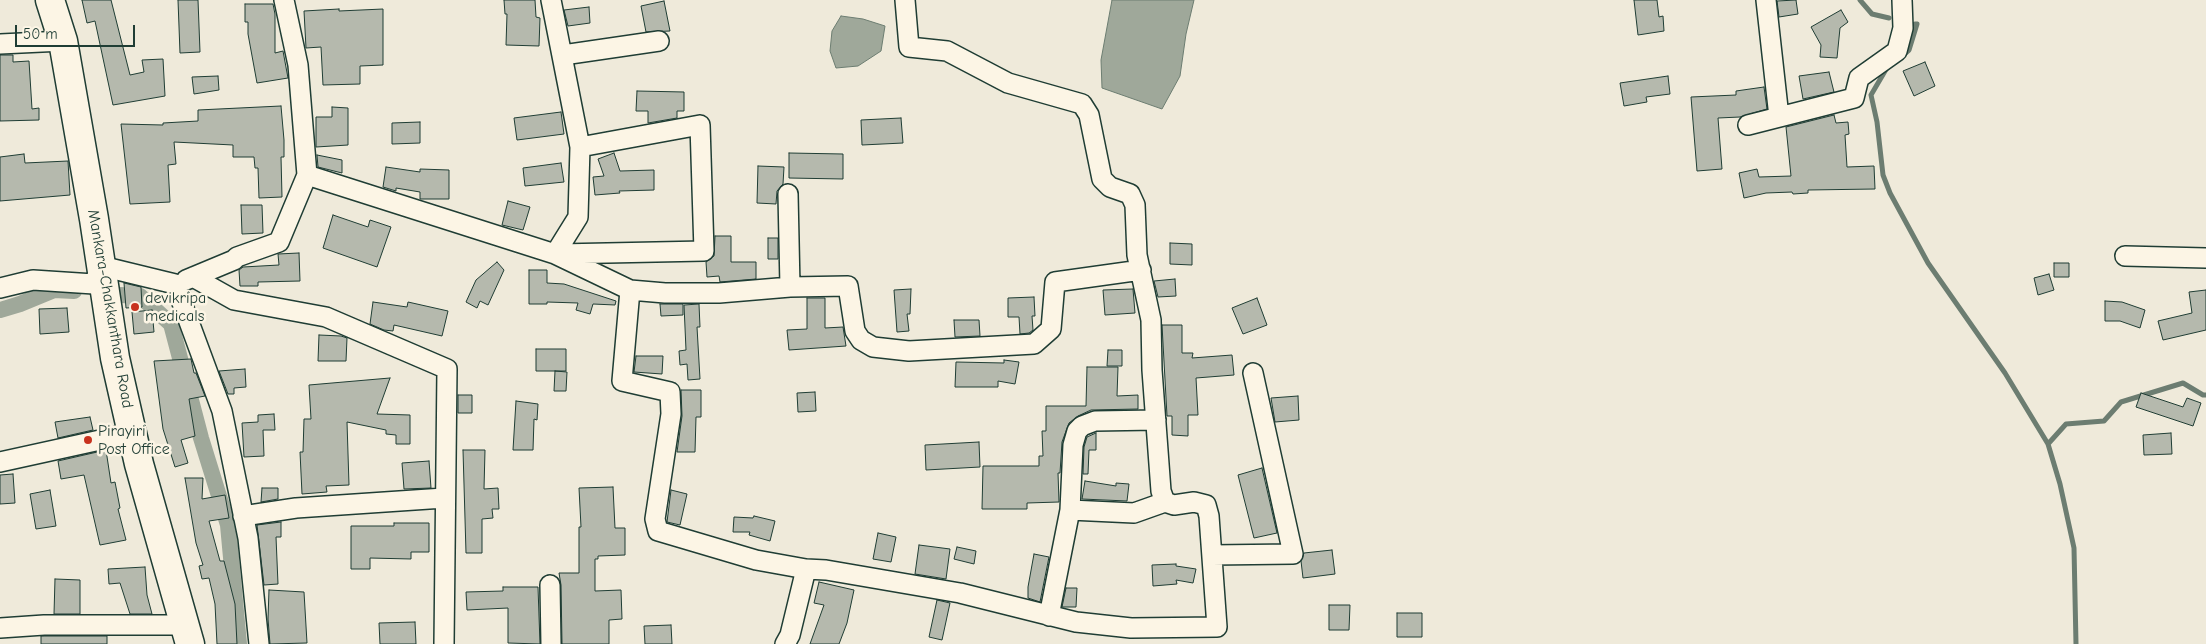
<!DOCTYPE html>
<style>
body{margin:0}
#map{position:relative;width:2206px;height:644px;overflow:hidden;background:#efeada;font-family:"Comic Neue",sans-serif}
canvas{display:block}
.scale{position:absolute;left:15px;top:25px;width:120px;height:22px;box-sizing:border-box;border:2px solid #1f3d34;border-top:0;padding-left:6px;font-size:15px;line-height:18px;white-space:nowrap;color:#1f3d34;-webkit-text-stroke:4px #fcf5e5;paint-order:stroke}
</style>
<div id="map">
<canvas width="2206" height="644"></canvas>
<div class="scale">50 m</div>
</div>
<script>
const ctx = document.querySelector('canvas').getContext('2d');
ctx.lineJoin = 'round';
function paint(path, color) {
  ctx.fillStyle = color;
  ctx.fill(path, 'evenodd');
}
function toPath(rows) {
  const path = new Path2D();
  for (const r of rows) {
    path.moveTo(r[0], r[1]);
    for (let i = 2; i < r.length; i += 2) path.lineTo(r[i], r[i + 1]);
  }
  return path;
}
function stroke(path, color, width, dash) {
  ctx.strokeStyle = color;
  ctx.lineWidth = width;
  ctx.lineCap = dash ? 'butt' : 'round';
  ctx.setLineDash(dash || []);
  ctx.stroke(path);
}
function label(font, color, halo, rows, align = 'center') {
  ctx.font = font + ' "Comic Neue",sans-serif';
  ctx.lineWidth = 5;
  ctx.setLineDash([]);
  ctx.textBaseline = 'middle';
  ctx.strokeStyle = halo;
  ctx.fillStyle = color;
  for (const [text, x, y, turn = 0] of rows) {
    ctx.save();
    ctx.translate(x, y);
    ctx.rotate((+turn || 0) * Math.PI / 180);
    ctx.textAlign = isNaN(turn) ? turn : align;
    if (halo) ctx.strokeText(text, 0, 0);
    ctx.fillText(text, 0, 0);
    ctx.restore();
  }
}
const water = toPath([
 [1112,0,1194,0,1186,34,1180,76,1162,109,1102,88,1101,60,1112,0],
 [841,16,863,19,885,26,881,51,858,66,836,68,830,51,832,31,841,16]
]);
paint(water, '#9fa89a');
stroke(water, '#6c7d71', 1);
stroke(toPath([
 [1860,0,1872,14,1889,18],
 [1901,57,1909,50,1917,24,1915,24],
 [1888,66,1871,95,1877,122,1883,175,1890,193,1928,263,2005,373,2048,444,2060,484,2074,548,2076,644],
 [2048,444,2066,424,2104,421,2121,402,2183,383,2203,395,2206,395]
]), '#6c7d71', 5);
stroke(toPath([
 [120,295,140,296,171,324,201,438,228,525,239,644],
 [0,310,20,304,54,290,74,291]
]), '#9fa89a', 16);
const building = toPath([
 [82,0,111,0,130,75,144,72,142,60,163,59,165,96,113,105,95,21,87,23,82,0],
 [178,0,198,0,200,52,180,53,178,0],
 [504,0,535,0,536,17,540,18,539,46,506,45,507,14,505,14,504,0],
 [1634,0,1657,0,1659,17,1663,16,1664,31,1638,35,1634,0],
 [1796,0,1798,14,1779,17,1777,1,1796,0],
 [664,1,670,31,646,32,641,6,664,1],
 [245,4,273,4,275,14,275,53,283,51,288,78,257,83,248,34,248,22,245,22,245,4],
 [589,7,590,23,568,26,564,10,589,7],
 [339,9,339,11,383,9,383,65,360,66,360,84,323,85,321,47,306,48,304,11,339,9],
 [1841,10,1848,22,1840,28,1837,58,1820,57,1821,45,1811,27,1841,10],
 [0,55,13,55,13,62,29,61,32,109,39,108,39,120,0,121,0,55],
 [1925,62,1935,86,1914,96,1903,71,1925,62],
 [1829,72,1834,92,1803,99,1799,76,1829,72],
 [218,76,219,90,194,94,192,77,218,76],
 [1668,76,1670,94,1646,97,1647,102,1624,106,1620,83,1668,76],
 [1764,87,1767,109,1740,117,1718,118,1722,169,1697,171,1691,97,1736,95,1736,91,1764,87],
 [637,91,684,92,684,111,677,111,677,118,648,123,648,111,636,111,637,91],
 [281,106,284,140,284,157,281,157,282,197,259,198,258,168,255,168,254,157,233,157,233,145,174,142,176,164,168,165,170,202,130,204,121,124,163,125,163,123,198,121,198,110,281,106],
 [332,107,348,108,348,145,316,147,316,117,332,117,332,107],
 [561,112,564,134,517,140,514,118,561,112],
 [1834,115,1836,123,1848,122,1849,134,1845,135,1847,167,1874,166,1875,189,1808,190,1808,193,1793,194,1792,192,1766,193,1744,198,1739,173,1757,169,1759,177,1791,176,1786,127,1834,115],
 [901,118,903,143,862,145,861,120,901,118],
 [420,122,420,143,392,144,392,123,420,122],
 [614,153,620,171,654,170,654,190,619,191,620,193,595,195,593,177,604,176,598,159,614,153],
 [789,153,843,154,843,179,789,178,789,153],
 [24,154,25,163,68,161,70,195,0,201,0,157,24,154],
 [317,155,342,160,342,173,318,167,317,155],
 [561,163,564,182,525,186,523,168,561,163],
 [758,166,784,167,783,184,777,191,776,204,757,203,758,166],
 [386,167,420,172,420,169,449,170,449,199,420,199,420,192,396,188,396,191,383,187,386,167],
 [508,201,530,207,523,230,502,225,508,201],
 [241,205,262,205,263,233,242,234,241,205],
 [333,215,368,227,370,220,391,227,377,267,323,248,333,215],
 [715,236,731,236,731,262,756,262,756,279,720,282,719,276,707,277,706,262,714,256,715,236],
 [768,238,778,238,778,259,768,259,768,238],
 [1170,243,1192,244,1192,265,1170,264,1170,243],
 [299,253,300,281,258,282,258,286,240,286,239,270,243,267,279,265,278,254,299,253],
 [497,262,504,270,488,305,480,301,477,308,466,302,476,280,497,262],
 [2054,263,2069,263,2069,277,2054,277,2054,263],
 [529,270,547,270,547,283,564,284,616,301,615,305,593,304,590,314,576,310,578,303,547,302,547,304,529,304,529,270],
 [2049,274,2054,290,2038,295,2034,278,2049,274],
 [1175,279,1176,296,1158,297,1154,281,1175,279],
 [124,283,141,287,142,307,126,308,124,283],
 [911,289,910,314,907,314,909,331,897,332,894,290,911,289],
 [1133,289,1135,313,1105,315,1103,290,1133,289],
 [2206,290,2206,330,2163,340,2158,321,2192,313,2189,292,2206,290],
 [1034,297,1035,316,1032,316,1033,330,1029,333,1020,334,1019,317,1008,317,1008,298,1034,297],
 [807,298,825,298,825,328,843,327,846,346,789,350,787,330,807,329,807,298],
 [1257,298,1267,325,1243,334,1232,308,1257,298],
 [2105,301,2122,302,2145,310,2140,328,2120,321,2105,321,2105,301],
 [373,302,407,307,408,302,448,311,442,336,394,325,393,331,384,330,370,324,373,302],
 [660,304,683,304,683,315,661,316,660,304],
 [699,304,700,327,697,327,700,379,688,380,687,364,680,365,679,351,686,350,684,305,699,304],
 [67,308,69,332,40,334,39,309,67,308],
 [152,310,154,332,134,334,132,312,152,310],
 [954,320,979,320,980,336,955,337,954,320],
 [1162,325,1182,325,1182,353,1193,353,1192,358,1232,355,1234,375,1196,378,1198,415,1188,415,1188,436,1172,435,1172,416,1167,416,1162,325],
 [319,335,341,336,347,338,346,361,318,361,319,335],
 [536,349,566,349,566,371,536,371,536,349],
 [1108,350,1122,350,1122,366,1107,366,1108,350],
 [636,356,663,356,662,374,634,372,636,356],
 [191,359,194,373,196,373,205,396,189,399,195,436,181,440,188,463,175,467,163,429,154,361,191,359],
 [1004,360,1019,362,1015,384,998,381,998,387,955,387,956,362,1004,363,1004,360],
 [1087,367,1118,367,1117,396,1138,395,1138,409,1091,410,1078,416,1069,423,1062,442,1060,473,1058,473,1059,502,1027,503,1027,509,982,509,983,466,1039,466,1039,456,1043,456,1042,431,1046,431,1046,406,1086,406,1087,367],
 [245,369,246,387,234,388,234,394,228,394,219,371,245,369],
 [555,371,567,372,566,391,554,391,555,371],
 [390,378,377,414,410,415,410,444,396,444,396,435,386,434,386,430,347,422,349,485,326,486,327,492,302,494,300,452,303,452,304,419,311,419,309,385,390,378],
 [681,390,701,390,701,417,696,417,695,452,677,452,682,416,681,390],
 [815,392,816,411,798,412,797,393,815,392],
 [2141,393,2183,407,2187,398,2201,403,2193,426,2136,407,2141,393],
 [458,395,472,395,472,413,458,413,458,395],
 [1298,396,1299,420,1275,422,1271,398,1298,396],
 [516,401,538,404,537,420,534,419,533,450,513,450,516,401],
 [274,414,275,430,263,430,264,456,244,457,242,423,258,422,258,415,274,414],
 [90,417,93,430,58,438,55,422,90,417],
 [1096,433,1096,450,1089,450,1088,474,1083,474,1084,447,1087,437,1096,433],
 [2171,433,2172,454,2144,455,2143,435,2171,433],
 [979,442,980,467,926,470,925,445,979,442],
 [106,450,111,483,115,482,120,508,118,509,126,540,100,545,84,475,61,479,58,461,106,450],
 [463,450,485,450,484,489,498,488,499,509,492,509,493,518,482,519,482,553,466,553,463,450],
 [429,461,431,488,404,489,402,463,429,461],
 [1262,468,1277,533,1254,538,1238,475,1262,468],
 [13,474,15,503,0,504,0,475,13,474],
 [185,478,203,478,202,499,225,495,229,518,209,521,220,561,224,561,235,604,237,644,217,644,215,604,209,578,202,579,199,566,203,565,196,543,185,478],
 [1085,481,1116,486,1116,483,1129,484,1127,501,1082,499,1085,481],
 [613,487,615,528,625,528,625,555,598,556,598,559,595,559,595,591,621,590,622,619,609,620,609,644,562,644,561,585,559,573,579,573,579,527,581,527,579,488,613,487],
 [262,488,278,488,278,499,261,502,262,488],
 [50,490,56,526,36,529,30,494,50,490],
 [671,490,687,494,680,525,667,522,671,490],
 [754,516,775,521,770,541,749,535,750,532,733,532,734,517,753,518,754,516],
 [281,522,281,537,276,537,278,584,264,585,257,525,281,522],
 [394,523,429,523,429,552,411,552,411,559,370,558,370,569,351,569,351,526,394,526,394,523],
 [878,533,896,537,891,562,873,559,878,533],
 [919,545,950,549,946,579,915,574,919,545],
 [957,547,976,551,974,564,954,559,957,547],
 [1332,550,1335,574,1303,578,1301,561,1304,553,1332,550],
 [1034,554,1049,557,1040,602,1028,598,1028,587,1034,554],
 [1176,564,1176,566,1196,569,1193,583,1176,580,1177,584,1153,586,1152,565,1176,564],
 [145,567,147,595,152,614,130,614,120,583,109,584,108,569,145,567],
 [55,579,80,580,80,614,54,614,55,579],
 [819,582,854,590,847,623,839,644,810,644,824,605,814,603,819,582],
 [503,587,538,587,540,644,508,643,508,608,467,610,466,592,503,591,503,587],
 [1066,588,1077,588,1076,607,1062,607,1066,588],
 [269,590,304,592,307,643,270,644,268,619,269,590],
 [937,600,950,603,942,640,929,637,937,600],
 [1329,605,1350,605,1349,630,1329,630,1329,605],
 [1397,613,1422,613,1422,637,1397,637,1397,613],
 [415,622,416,644,380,644,379,623,415,622],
 [671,625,672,644,645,644,644,626,671,625],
 [41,636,107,636,107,644,41,644,41,636]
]);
paint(building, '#b5b9ad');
stroke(building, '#1f3d34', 1);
const street = toPath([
 [284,0,298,65,307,175,555,254,578,217,580,147,551,0],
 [1766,0,1779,117],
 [0,44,63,41],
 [563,55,659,41],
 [1748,125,1854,98,1859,78,1897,51,1903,28,1902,0],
 [788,194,790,287],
 [555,254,630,290,665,293,719,293,790,287,848,286,855,331,861,340,873,347,909,351,1034,344,1051,329,1055,282,1141,270],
 [559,254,704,251,700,125,580,147],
 [2125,256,2206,258],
 [193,277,234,300,326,317,447,369,444,644],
 [186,280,234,260,237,257,279,242,307,175],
 [0,288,33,280,94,284,101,266,175,284,222,411,248,538,259,644],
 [630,290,622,381,670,392,671,414,655,519,658,531,756,560,806,569],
 [0,462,132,433],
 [1070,510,1134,513,1165,502],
 [243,516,296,508,444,498],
 [1212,555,1293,554,1253,373],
 [550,585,551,644],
 [1049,616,1070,510,1073,445,1077,431,1082,426,1095,421,1156,420],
 [0,628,44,625,184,625],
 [785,644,790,635,806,569,826,570,960,593,1076,622,1131,628,1217,627,1209,516,1206,505,1194,502,1174,505,1165,502,1161,491,1152,370,1151,320,1137,255,1135,205,1130,194,1110,187,1102,179,1089,115,1082,104,1008,83,947,51,909,47,905,0]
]);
const secondary = toPath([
 [50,0,63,41,94,219,115,358,139,464,190,644]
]);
stroke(street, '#1f3d34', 22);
stroke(secondary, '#1f3d34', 31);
stroke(street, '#fcf5e5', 19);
stroke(secondary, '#fcf5e5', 28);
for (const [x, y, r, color] of [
 [135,307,5,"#c8321e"],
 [88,440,5,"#c8321e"]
]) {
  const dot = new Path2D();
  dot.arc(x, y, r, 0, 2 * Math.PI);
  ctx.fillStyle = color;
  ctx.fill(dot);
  stroke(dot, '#fcf5e5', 2);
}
label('16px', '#1f3d34', '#fcf5e5', [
 ["devikripa",145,298],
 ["medicals",145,316],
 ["Pirayiri",98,431],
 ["Post Office",98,449]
], 'left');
label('16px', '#1f3d34', '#fcf5e5', [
 ["Mankara-Chakkanthara Road",110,309,80]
]);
</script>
